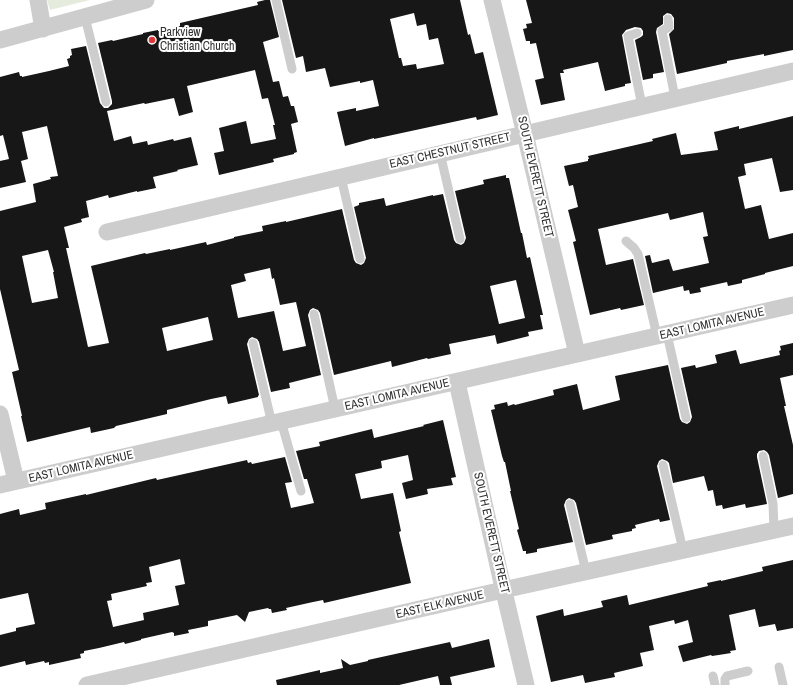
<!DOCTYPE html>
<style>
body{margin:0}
canvas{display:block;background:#fff}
</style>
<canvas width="793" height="685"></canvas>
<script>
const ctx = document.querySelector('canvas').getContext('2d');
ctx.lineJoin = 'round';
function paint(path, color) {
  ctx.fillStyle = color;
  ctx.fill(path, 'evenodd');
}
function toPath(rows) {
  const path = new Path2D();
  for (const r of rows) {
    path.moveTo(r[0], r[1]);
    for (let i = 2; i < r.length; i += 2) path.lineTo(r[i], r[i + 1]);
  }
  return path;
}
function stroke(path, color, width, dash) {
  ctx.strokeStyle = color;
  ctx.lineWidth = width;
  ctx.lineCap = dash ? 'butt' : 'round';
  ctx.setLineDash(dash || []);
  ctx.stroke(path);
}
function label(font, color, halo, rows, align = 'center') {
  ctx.font = font + ' "Archivo Narrow",sans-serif';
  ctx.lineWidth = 4;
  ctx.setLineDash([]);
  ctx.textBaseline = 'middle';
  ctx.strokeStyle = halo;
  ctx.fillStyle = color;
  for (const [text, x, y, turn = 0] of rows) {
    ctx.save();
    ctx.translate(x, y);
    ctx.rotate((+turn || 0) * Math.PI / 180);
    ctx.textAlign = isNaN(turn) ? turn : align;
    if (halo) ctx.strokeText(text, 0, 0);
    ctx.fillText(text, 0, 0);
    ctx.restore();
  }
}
paint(toPath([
 [47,0,90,0,50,10]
]), '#e5ecde');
paint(toPath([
 [265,0,270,0,279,37,263,42,273,82,279,81,283,97,288,96,291,106,294,106,298,122,291,124,297,152,294,153,294,154,273,159,274,162,219,175,214,153,224,151,219,128,246,121,251,144,276,139,273,125,275,125,268,98,262,99,255,70,187,86,193,112,179,116,174,98,145,104,144,103,107,111,114,141,131,136,133,144,147,141,148,145,173,139,174,141,191,137,198,165,177,170,178,171,153,177,156,188,137,192,137,191,109,198,108,195,86,201,89,217,81,219,82,222,64,227,69,248,66,248,88,347,109,343,91,266,145,253,146,254,170,249,170,250,206,242,207,245,234,238,234,237,263,231,262,226,286,221,286,222,342,209,354,260,356,263,361,265,364,263,366,258,354,207,359,205,359,203,384,198,386,206,433,195,433,196,443,194,454,240,456,243,461,245,464,243,466,238,455,191,484,184,483,180,506,175,506,178,509,178,521,233,522,233,527,258,530,257,543,315,540,315,543,329,528,332,529,336,497,344,495,335,449,344,451,354,428,359,427,358,392,367,391,361,334,375,320,313,318,310,313,308,310,310,308,315,321,375,289,383,290,388,271,392,259,342,257,339,252,337,249,339,247,344,259,395,258,396,258,397,228,404,226,396,211,399,167,410,167,414,116,426,114,428,91,433,90,427,27,442,21,416,22,416,12,372,19,370,0,289,0,211,36,202,33,184,51,179,50,177,58,176,47,126,22,132,28,159,21,161,26,182,0,188,0,161,9,159,3,135,0,136,0,77,19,72,20,76,22,76,22,77,49,71,69,66,67,59,70,58,70,56,72,55,71,49,86,46,100,103,104,108,108,108,112,104,112,101,98,43,112,40,113,41,143,34,143,33,158,30,158,31,180,26,180,23,258,5,257,2],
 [48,250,54,272,53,272,58,298,32,303,22,256],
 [270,268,272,279,274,278,280,305,296,302,306,346,283,351,274,311,238,318,231,285,246,281,244,274],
 [516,280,525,318,499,324,490,286],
 [208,317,213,340,167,351,162,328],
 [282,0,460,0,468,35,470,34,475,54,483,52,498,115,477,120,476,117,374,139,374,138,345,146,337,112,356,108,356,111,379,106,373,80,360,83,360,81,330,87,325,68,306,72,303,56,296,58],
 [414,13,417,26,426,24,429,40,438,38,444,64,417,69,416,64,403,66,401,58,399,58,390,19],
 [526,0,793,0,793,50,764,56,764,54,727,61,727,63,677,74,669,34,674,29,674,18,671,14,667,13,663,16,663,24,657,28,656,32,664,72,653,74,653,78,643,80,635,40,641,37,643,35,643,31,641,28,635,27,626,30,622,35,631,83,625,84,625,86,605,91,598,62,563,70,564,73,560,73,565,100,541,105,535,80,544,78,536,43,530,44,530,41,526,41,523,29,527,28,526,24,532,23],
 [793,116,793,190,780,192,772,158,744,164,746,175,738,177,745,209,761,205,769,239,793,233,793,266,765,273,765,274,742,280,742,283,728,286,727,282,700,288,701,292,690,294,689,290,684,291,683,286,653,293,645,256,650,255,652,263,669,259,673,271,709,263,703,237,708,236,703,212,670,220,668,213,598,229,606,265,633,259,644,305,621,310,620,308,590,315,573,242,576,241,568,210,578,207,573,185,569,186,564,166,588,161,588,159,589,159,588,156,653,141,652,139,676,133,681,155,718,150,714,132,739,126,739,129],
 [793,343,793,375,780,378,786,406,784,406,793,445,793,494,778,498,769,455,767,452,764,450,759,451,757,454,757,457,767,504,746,508,745,504,723,509,722,505,716,506,713,490,708,491,704,476,673,483,669,463,667,461,662,459,659,461,657,466,670,520,660,522,659,519,635,525,636,528,632,529,632,531,612,535,613,539,586,545,576,503,574,500,569,498,566,500,564,505,573,542,537,549,537,552,526,554,526,551,523,551,517,530,519,529,510,491,511,491,505,462,504,462,502,456,491,410,495,409,494,405,507,402,508,406,514,404,515,405,554,395,553,390,577,384,583,410,620,400,615,376,668,365,680,419,682,422,687,424,690,422,692,417,681,368,695,365,696,368,717,363,715,355,736,350,740,364,780,355,779,351,781,350,780,346],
 [443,420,456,477,451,478,453,485,427,489,428,494,406,499,402,483,413,480,408,455,381,461,382,468,355,474,361,499,393,493,401,531,399,532,411,583,324,603,323,600,313,602,286,608,287,610,272,613,271,609,269,609,268,608,249,612,245,622,237,615,208,621,208,626,188,630,189,633,174,636,174,633,172,632,141,639,141,640,125,644,124,642,99,648,84,651,84,653,80,654,81,658,49,665,49,662,45,663,44,661,26,665,25,661,0,667,0,635,16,631,16,628,35,624,28,593,0,599,0,514,19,509,20,515,46,509,45,503,86,494,86,495,156,478,157,480,247,460,248,463,251,462,252,464,285,457,292,482,285,483,291,508,314,503,307,479,304,479,296,451,320,446,319,442,372,429,374,438,424,426,423,425],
 [180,559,185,584,175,586,179,605,143,613,144,620,113,627,107,601,112,600,111,594,147,586,146,583,152,582,149,567],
 [793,560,793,628,777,631,775,624,759,627,755,609,729,615,736,650,730,651,731,653,725,654,712,656,711,655,683,662,678,646,693,642,688,620,675,624,674,620,649,626,654,650,640,653,643,666,614,673,615,677,585,683,583,675,551,682,536,616,563,609,564,616,603,607,601,601,627,595,629,605,708,586,707,583,721,580,721,581,763,571,762,567],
 [489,639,495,667,450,677,452,685,440,685,438,676,399,685,277,685,276,680,320,670,320,673,343,668,341,659,350,665,368,661,368,660,377,658,450,642,452,648]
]), '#171717');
stroke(toPath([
 [276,0,292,69],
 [85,17,106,102],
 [668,19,669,27,662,31,675,98],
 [637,33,628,36,642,106],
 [440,153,460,239],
 [341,177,360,259],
 [626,241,634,248,638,254,657,336],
 [314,314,335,409],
 [667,334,686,418],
 [253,343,272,424],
 [281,421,301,491],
 [763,456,773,504,774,530],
 [663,465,683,550],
 [570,504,586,572],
 [779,667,783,685],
 [713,676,715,685],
 [725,685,725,679,727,676,748,671]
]), '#cdcdcd', 9);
stroke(toPath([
 [38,0,43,29],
 [492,0,525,134,577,354],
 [0,40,146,0],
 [107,232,793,71],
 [457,382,501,579,526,685],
 [0,414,16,481],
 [0,485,793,305],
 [87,685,503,590,793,526]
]), '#cdcdcd', 17);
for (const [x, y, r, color] of [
 [152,40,4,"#e0383a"]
]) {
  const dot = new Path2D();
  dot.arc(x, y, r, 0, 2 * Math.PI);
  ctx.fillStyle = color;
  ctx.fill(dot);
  stroke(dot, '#fff', 1.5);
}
label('12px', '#303030', '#fff', [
 ["Parkview",160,33],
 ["Christian Church",160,47]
], 'left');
label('12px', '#303030', '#fff', [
 ["EAST CHESTNUT STREET",450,151,-13],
 ["SOUTH EVERETT STREET",535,177,77],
 ["EAST LOMITA AVENUE",712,324,-13],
 ["EAST LOMITA AVENUE",397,395,-13],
 ["EAST LOMITA AVENUE",81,467,-13],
 ["SOUTH EVERETT STREET",491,533,77],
 ["EAST ELK AVENUE",440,605,-13]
]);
</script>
